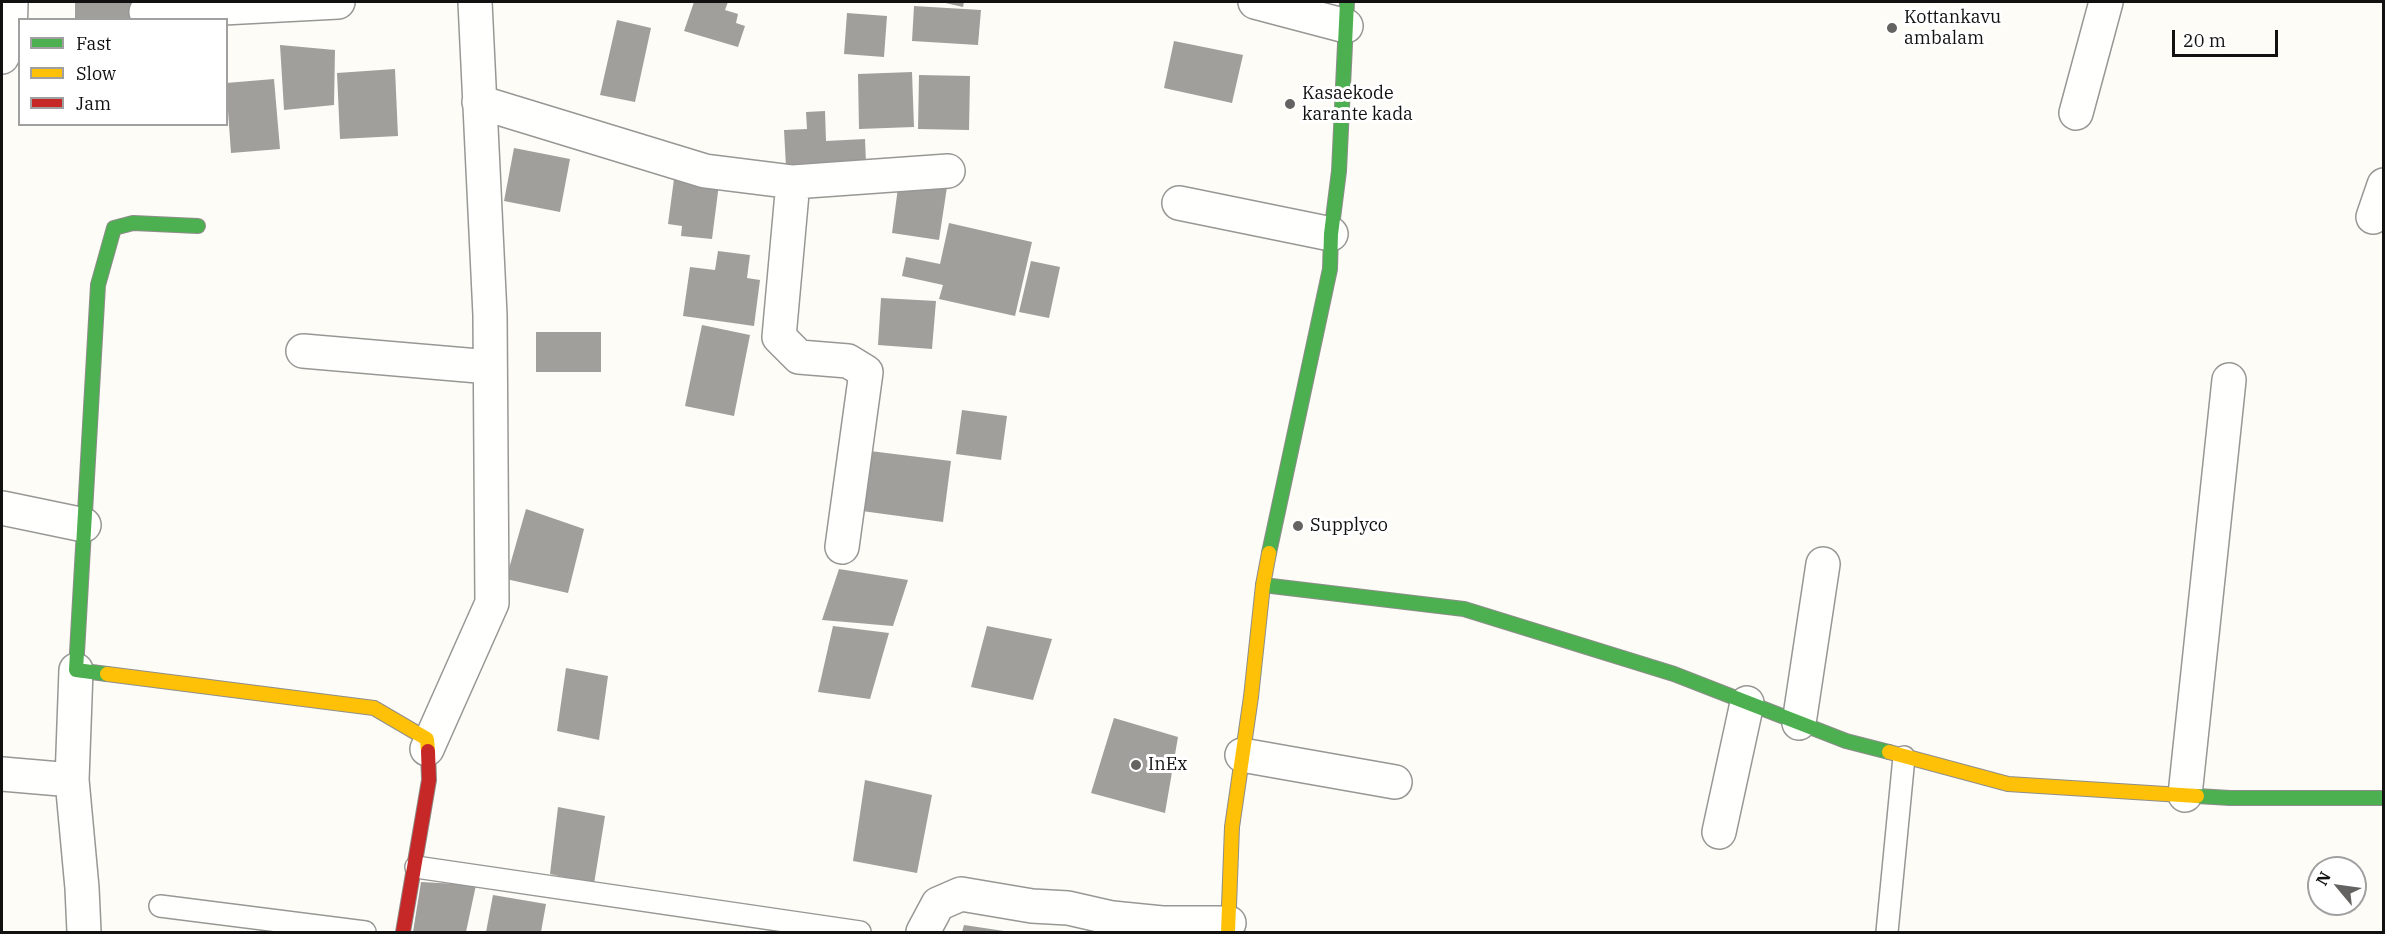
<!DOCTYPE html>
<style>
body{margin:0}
#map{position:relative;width:2385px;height:934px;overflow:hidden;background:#fdfcf7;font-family:"IBM Plex Serif",serif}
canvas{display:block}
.frame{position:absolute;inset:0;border:3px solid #111;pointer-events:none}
.legend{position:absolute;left:18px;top:18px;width:210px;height:108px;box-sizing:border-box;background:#fff;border:2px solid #a0a0a0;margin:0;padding:8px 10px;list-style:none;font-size:18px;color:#111}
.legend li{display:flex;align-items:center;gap:12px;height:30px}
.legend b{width:30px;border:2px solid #a0a0a0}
.north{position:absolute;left:2307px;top:856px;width:60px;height:60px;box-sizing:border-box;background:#fff;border:2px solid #a0a0a0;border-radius:50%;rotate:299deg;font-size:16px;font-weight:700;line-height:24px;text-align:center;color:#111}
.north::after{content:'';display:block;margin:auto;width:21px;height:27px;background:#646362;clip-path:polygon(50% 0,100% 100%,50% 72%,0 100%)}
.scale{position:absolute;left:2172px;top:30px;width:106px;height:27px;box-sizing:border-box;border:3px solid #111;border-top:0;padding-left:8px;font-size:18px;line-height:21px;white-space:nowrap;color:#111;-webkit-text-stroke:4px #fff;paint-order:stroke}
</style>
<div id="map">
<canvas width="2385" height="934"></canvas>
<div class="frame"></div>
<ul class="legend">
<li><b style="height:8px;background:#4caf50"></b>Fast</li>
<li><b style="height:8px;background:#ffc107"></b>Slow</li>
<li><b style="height:8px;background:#c62828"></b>Jam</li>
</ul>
<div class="north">N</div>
<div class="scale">20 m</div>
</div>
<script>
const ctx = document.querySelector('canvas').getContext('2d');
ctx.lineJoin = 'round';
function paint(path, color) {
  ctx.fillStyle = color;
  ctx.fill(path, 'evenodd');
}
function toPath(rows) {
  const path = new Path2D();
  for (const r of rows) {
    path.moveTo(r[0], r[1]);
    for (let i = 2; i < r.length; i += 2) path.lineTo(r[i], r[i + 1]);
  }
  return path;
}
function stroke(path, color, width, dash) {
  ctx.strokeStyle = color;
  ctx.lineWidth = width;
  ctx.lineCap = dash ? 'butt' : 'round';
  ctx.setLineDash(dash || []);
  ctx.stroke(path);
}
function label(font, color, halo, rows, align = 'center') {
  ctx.font = font + ' "IBM Plex Serif",serif';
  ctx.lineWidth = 6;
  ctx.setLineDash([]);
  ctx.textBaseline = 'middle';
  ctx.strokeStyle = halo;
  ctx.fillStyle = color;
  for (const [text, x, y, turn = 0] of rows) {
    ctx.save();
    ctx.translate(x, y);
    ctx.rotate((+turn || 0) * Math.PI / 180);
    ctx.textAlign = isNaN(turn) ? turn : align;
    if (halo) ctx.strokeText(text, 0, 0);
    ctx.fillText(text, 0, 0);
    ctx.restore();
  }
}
paint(toPath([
 [75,2,137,2,137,20,75,20],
 [694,2,728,2,725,10,738,14,736,23,745,26,738,47,684,31],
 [941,2,964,2,963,7],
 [914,6,981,10,978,45,912,41],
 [847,13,887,16,884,57,844,54],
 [617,20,651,28,635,102,600,95],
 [1174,41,1243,55,1232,103,1164,88],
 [280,45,335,50,334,105,284,110],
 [395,69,398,136,340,139,337,73],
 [912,72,914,127,859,129,858,74],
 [919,75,970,76,969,130,918,129],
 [274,79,280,149,231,153,226,83],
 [825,111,826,141,865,139,866,163,786,167,784,130,807,129,806,112],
 [514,148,570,159,560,212,504,201],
 [674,179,719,184,712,239,681,236,682,226,668,224],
 [899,180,947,187,939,240,892,233],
 [949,223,1032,242,1015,316,939,299,943,285,902,276,906,257,940,264],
 [718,251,750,255,747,278,760,280,754,326,683,316,690,267,715,270],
 [1031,261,1060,267,1049,318,1019,312],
 [881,298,936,301,932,349,878,345],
 [702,325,750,335,734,416,685,406],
 [536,332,601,332,601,372,536,372],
 [962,410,1007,416,1001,460,956,454],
 [870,451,951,461,943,522,862,511],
 [526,509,584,529,568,593,506,579],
 [839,569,908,580,893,626,822,620],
 [833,626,889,633,870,699,818,692],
 [987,626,1052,639,1033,700,971,687],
 [566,668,608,676,599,740,557,731],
 [1114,718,1178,737,1165,813,1091,793],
 [865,780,932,795,917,873,853,861],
 [558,807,605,816,594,884,550,874],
 [421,882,476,885,466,932,413,932],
 [493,895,546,904,541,932,486,932],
 [964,925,1004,931,1004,932,962,932]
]), '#a19f9c');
const lane = toPath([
 [416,867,860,932],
 [160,906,365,932],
 [1887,932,1904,757]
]);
const street = toPath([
 [1255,2,1346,26],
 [146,12,338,2],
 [2,57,10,39,11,2],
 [479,102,705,171,793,182,948,171],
 [2076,113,2106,2],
 [793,182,779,337,799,357,848,361,866,372,842,547],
 [1179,203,1331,234],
 [2373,217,2384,185],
 [303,351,490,367],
 [2,508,84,525],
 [76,670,72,780,82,888,84,932],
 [1799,723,1823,564],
 [427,749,492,603,490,315,475,2],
 [1242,755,1395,782],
 [2,774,72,780],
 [2185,795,2229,380],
 [1719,832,1747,703],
 [923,932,938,904,961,894,1032,906,1068,908,1112,918,1162,923,1229,923]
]);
const fast = toPath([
 [1269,553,1330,269,1331,234,1339,171,1347,2],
 [1263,585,1464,609,1674,674,1846,741,1889,752],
 [107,674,76,670,98,285,114,228,133,223,198,226],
 [2197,796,2230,798,2384,798]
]);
const slow = toPath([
 [107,674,374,708,427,739,428,751],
 [1889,752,2008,784,2197,796],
 [1228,932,1232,827,1251,697,1263,585,1269,553]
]);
const jam = toPath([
 [403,932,429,780,428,751]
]);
stroke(lane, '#979795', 24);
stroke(street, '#979795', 36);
stroke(fast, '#8e8d8b', 16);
stroke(slow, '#8e8d8b', 16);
stroke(jam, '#8e8d8b', 16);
stroke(lane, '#fffffe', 21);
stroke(street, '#fffffe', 33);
stroke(fast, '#4caf50', 14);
stroke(slow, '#ffc107', 14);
stroke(jam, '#c62828', 14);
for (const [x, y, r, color] of [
 [1892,28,6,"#646362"],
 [1290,104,6,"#646362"],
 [1298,526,6,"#646362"],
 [1136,765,6,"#646362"]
]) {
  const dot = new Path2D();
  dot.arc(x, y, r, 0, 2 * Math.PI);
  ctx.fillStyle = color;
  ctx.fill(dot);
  stroke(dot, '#fff', 2);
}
label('18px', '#111', '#fff', [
 ["Kottankavu",1904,18],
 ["ambalam",1904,39],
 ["Kasaekode",1302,94],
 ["karante kada",1302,115],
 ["Supplyco",1310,526],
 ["InEx",1148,765]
], 'left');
</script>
